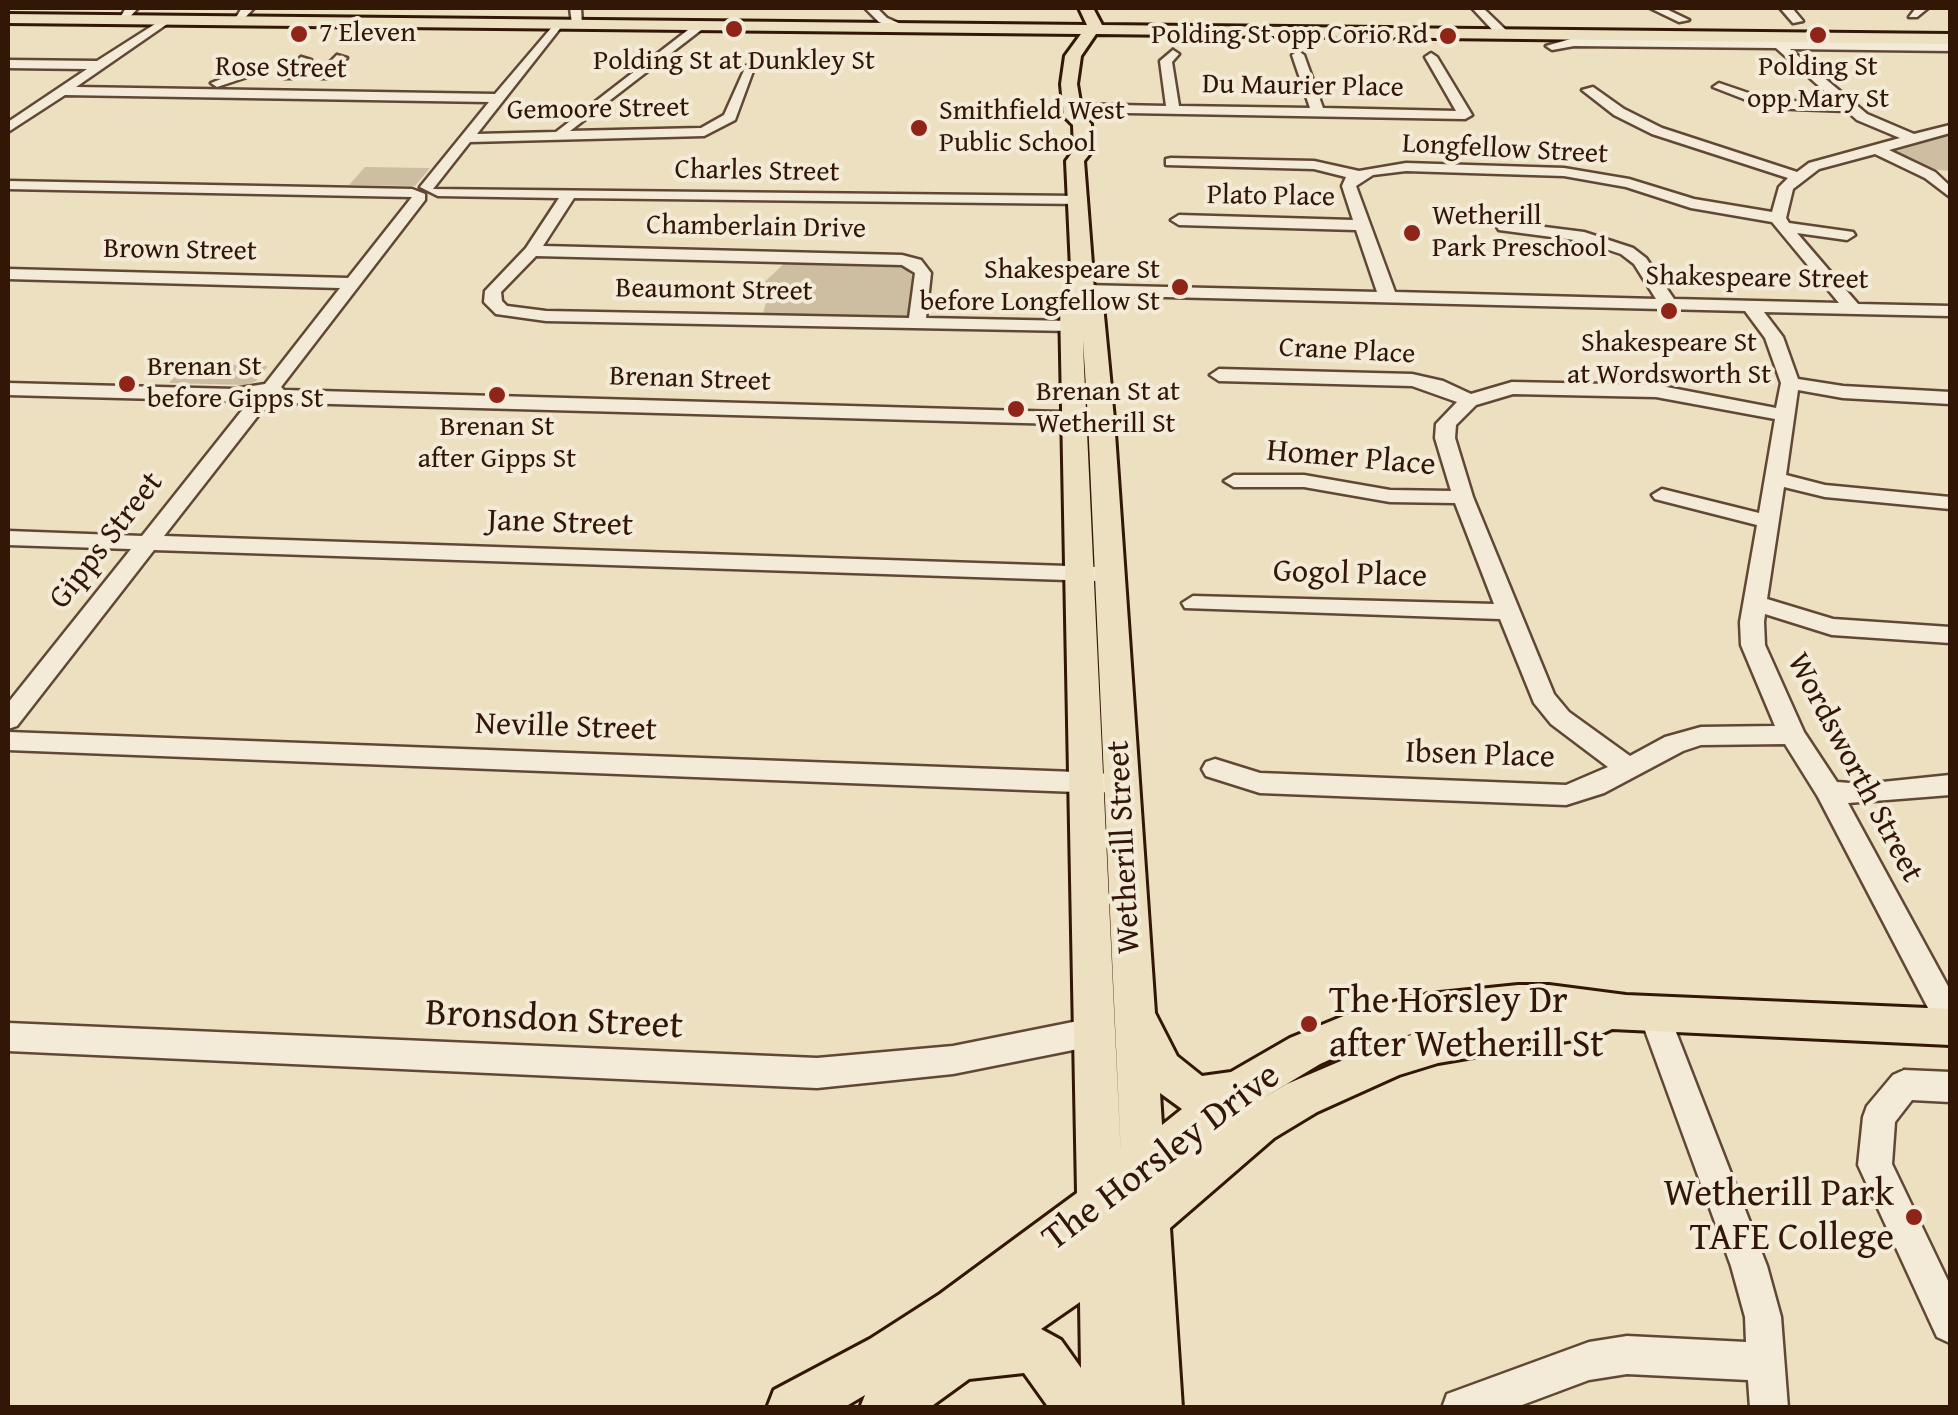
<!DOCTYPE html>
<style>
body{margin:0}
#map{position:relative;width:1958px;height:1415px;overflow:hidden;background:#ede0c1;font-family:"Gentium Book Plus",serif}
canvas{display:block}
.frame{position:absolute;inset:0;border:10px solid #321606;pointer-events:none}
</style>
<div id="map">
<canvas width="1958" height="1415"></canvas>
<div class="frame"></div>
</div>
<script>
const ctx = document.querySelector('canvas').getContext('2d');
ctx.lineJoin = 'round';
function paint(path, color) {
  ctx.fillStyle = color;
  ctx.fill(path, 'evenodd');
}
function toPath(rows) {
  const path = new Path2D();
  for (const r of rows) {
    path.moveTo(r[0], r[1]);
    for (let i = 2; i < r.length; i += 2) path.lineTo(r[i], r[i + 1]);
  }
  return path;
}
function stroke(path, color, width, dash) {
  ctx.strokeStyle = color;
  ctx.lineWidth = width;
  ctx.lineCap = dash ? 'butt' : 'round';
  ctx.setLineDash(dash || []);
  ctx.stroke(path);
}
function label(font, color, halo, rows, align = 'center') {
  ctx.font = font + ' "Gentium Book Plus",serif';
  ctx.lineWidth = 8;
  ctx.setLineDash([]);
  ctx.textBaseline = 'middle';
  ctx.strokeStyle = halo;
  ctx.fillStyle = color;
  for (const [text, x, y, turn = 0] of rows) {
    ctx.save();
    ctx.translate(x, y);
    ctx.rotate((+turn || 0) * Math.PI / 180);
    ctx.textAlign = isNaN(turn) ? turn : align;
    if (halo) ctx.strokeText(text, 0, 0);
    ctx.fillText(text, 0, 0);
    ctx.restore();
  }
}
paint(toPath([
 [1950,135,1950,171,1931,169,1896,151],
 [365,167,430,168,415,186,349,185],
 [788,260,894,264,906,268,917,282,912,316,897,319,762,317,770,289,758,288],
 [187,363,268,366,256,381,246,385,169,383]
]), '#cdbea1');
const minor = toPath([
 [126,8,138,8,126,21,118,21,126,8],
 [242,8,254,8,241,22,233,22,242,8],
 [570,8,581,8,582,26,572,24,570,8],
 [865,8,877,8,887,18,910,28,904,32,879,22,865,8],
 [1472,8,1483,8,1507,31,1507,37,1499,37,1472,8],
 [1650,8,1664,8,1689,20,1679,22,1650,8],
 [1780,8,1792,8,1803,21,1793,23,1780,8],
 [1916,8,1928,8,1917,17,1909,17,1916,8],
 [166,17,170,22,76,87,495,94,558,20,562,26,477,134,556,132,697,23,705,23,705,27,570,131,701,128,724,115,746,66,756,63,735,120,704,136,470,142,433,189,1077,196,1082,198,1082,204,574,198,543,246,902,255,921,260,931,273,926,318,1071,321,1080,326,1071,331,546,321,496,314,484,302,485,291,526,248,559,198,438,196,420,187,489,102,65,95,8,132,8,122,87,69,8,68,8,60,97,61,166,17],
 [536,256,902,265,915,273,909,318,546,311,507,306,502,301,501,292,536,256],
 [1574,38,1950,43,1950,51,1790,49,1867,114,1914,134,1950,125,1950,133,1889,150,1935,172,1950,186,1950,197,1925,178,1875,154,1819,169,1793,189,1786,218,1789,223,1853,232,1855,235,1847,240,1797,233,1858,304,1950,306,1950,316,1764,312,1783,337,1798,379,1843,386,1950,392,1950,404,1843,398,1798,390,1786,475,1825,485,1950,497,1950,509,1825,497,1784,487,1767,599,1833,619,1950,627,1950,643,1832,635,1765,614,1764,622,1765,645,1804,732,1837,782,1863,784,1950,775,1950,795,1848,803,1950,990,1950,1032,1939,1029,1818,797,1785,744,1701,745,1683,751,1604,793,1566,805,1260,793,1206,776,1202,769,1206,762,1215,759,1260,773,1566,785,1608,767,1551,724,1534,703,1500,619,1185,608,1182,603,1193,596,1494,604,1455,503,1390,502,1304,487,1234,487,1224,481,1234,475,1304,475,1390,490,1451,491,1435,438,1436,424,1457,402,1412,386,1219,381,1210,375,1219,369,1412,374,1443,381,1471,394,1512,382,1656,385,1776,408,1781,383,1765,338,1745,311,1083,295,1075,290,1083,285,1377,292,1356,230,1179,225,1171,220,1179,215,1353,220,1342,186,1346,177,1314,169,1166,165,1166,159,1171,158,1314,161,1359,171,1406,163,1564,168,1629,179,1694,199,1772,212,1779,187,1788,178,1652,134,1614,115,1582,90,1593,87,1624,109,1662,128,1797,172,1809,163,1900,138,1857,120,1847,111,1767,108,1713,87,1719,83,1769,100,1838,103,1776,48,1574,46,1552,50,1546,46,1574,38],
 [1406,171,1564,176,1626,187,1691,208,1772,222,1839,303,1674,299,1646,258,1633,248,1584,232,1505,222,1497,227,1499,230,1582,241,1621,254,1634,264,1656,299,1395,292,1356,186,1373,175,1406,171],
 [1513,394,1656,397,1775,419,1759,513,1662,489,1652,495,1655,499,1757,525,1740,622,1741,645,1775,726,1701,727,1665,737,1630,756,1569,712,1554,694,1473,497,1455,438,1456,425,1476,405,1513,394],
 [1173,50,1179,54,1172,62,1179,106,1310,108,1292,55,1298,51,1304,55,1323,108,1456,111,1425,57,1431,53,1437,57,1472,115,1465,119,1072,112,1065,108,1072,104,1166,106,1160,61,1173,50],
 [337,55,347,58,328,78,320,78,320,72,337,55],
 [301,57,311,60,292,78,284,78,284,72,301,57],
 [246,69,252,73,250,76,217,87,211,83,246,69],
 [8,181,412,189,425,194,425,200,281,387,284,390,1096,413,1106,419,1096,425,296,403,271,399,267,394,234,401,8,395,8,383,234,389,265,384,340,288,8,279,8,269,348,278,412,197,8,189,8,181],
 [258,397,268,403,164,536,1097,567,1108,574,1097,581,154,550,17,726,8,729,8,703,131,549,8,545,8,531,142,536,251,399,258,397],
 [8,732,1102,773,1111,776,1115,783,1111,790,1102,793,8,750,8,732],
 [1654,1000,1665,1004,1669,1014,1767,1266,1781,1317,1788,1408,1750,1408,1748,1380,1627,1374,1589,1380,1514,1408,1442,1408,1447,1394,1589,1342,1627,1336,1746,1342,1745,1317,1731,1266,1639,1014,1643,1004,1654,1000],
 [1093,1018,1104,1022,1109,1032,1104,1042,1093,1046,953,1074,817,1088,8,1051,8,1023,817,1058,953,1046,1093,1018],
 [1904,1070,1950,1072,1950,1102,1912,1100,1895,1122,1892,1164,1950,1285,1950,1343,1937,1337,1858,1165,1863,1117,1867,1106,1893,1075,1904,1070]
]);
const major = toPath([
 [1079,8,1093,8,1102,25,1950,34,1950,44,1096,34,1081,56,1077,84,1082,114,1091,124,1092,151,1084,161,1094,290,1103,305,1114,419,1155,1013,1177,1056,1202,1076,1231,1072,1290,1038,1346,1015,1420,995,1518,985,1549,985,1626,995,1950,1009,1950,1045,1612,1029,1597,1036,1438,1063,1399,1075,1317,1112,1274,1138,1170,1228,1182,1408,1049,1408,1024,1373,969,1379,929,1408,860,1408,865,1395,843,1408,767,1408,774,1390,870,1339,940,1294,1077,1193,1060,304,1072,290,1066,161,1074,150,1073,125,1064,116,1061,84,1065,56,1081,34,8,23,8,14,1087,25,1079,8],
 [1083,340,1088,419,1121,1158,1084,368,1083,340],
 [1427,1030,1376,1046,1287,1084,1250,1106,1320,1064,1353,1049,1427,1030],
 [1160,1093,1182,1109,1162,1125,1160,1093],
 [1080,1302,1081,1368,1061,1340,1041,1329,1080,1302]
]);
stroke(minor, '#614835', 5);
stroke(major, '#321606', 6);
paint(minor, '#f3ebd7');
paint(major, '#ede0c1');
for (const [x, y, r, color] of [
 [734,29,10,"#8f2418"],
 [299,34,10,"#8f2418"],
 [1818,35,10,"#8f2418"],
 [1448,36,10,"#8f2418"],
 [919,128,10,"#8f2418"],
 [1412,233,10,"#8f2418"],
 [1180,287,10,"#8f2418"],
 [1669,311,10,"#8f2418"],
 [127,384,10,"#8f2418"],
 [497,395,10,"#8f2418"],
 [1016,409,10,"#8f2418"],
 [1309,1024,10,"#8f2418"],
 [1914,1217,10,"#8f2418"]
]) {
  const dot = new Path2D();
  dot.arc(x, y, r, 0, 2 * Math.PI);
  ctx.fillStyle = color;
  ctx.fill(dot);
  stroke(dot, '#f3ebd7', 4);
}
label('28px', '#321606', '#f3ebd7', [
 ["7 Eleven",319,34],
 ["Polding St opp Corio Rd",1428,36,"right"],
 ["Polding St at Dunkley St",734,62,"center"],
 ["Polding St",1818,68,"center"],
 ["opp Mary St",1818,100,"center"],
 ["Smithfield West",939,112],
 ["Public School",939,144],
 ["Wetherill",1432,217],
 ["Park Preschool",1432,249],
 ["Shakespeare St",1160,271,"right"],
 ["before Longfellow St",1160,303,"right"],
 ["Shakespeare St",1669,344,"center"],
 ["at Wordsworth St",1669,376,"center"],
 ["Brenan St",147,368],
 ["before Gipps St",147,400],
 ["Brenan St at",1036,393],
 ["Wetherill St",1036,425],
 ["Brenan St",497,428,"center"],
 ["after Gipps St",497,460,"center"]
], 'left');
label('28px', '#321606', '#f3ebd7', [
 ["Rose Street",281,69,1],
 ["Du Maurier Place",1303,87,1],
 ["Gemoore Street",598,110,-1],
 ["Longfellow Street",1505,150,3],
 ["Charles Street",757,172,1],
 ["Plato Place",1271,197,1],
 ["Chamberlain Drive",756,228,1],
 ["Brown Street",180,251,1],
 ["Shakespeare Street",1757,279,1],
 ["Beaumont Street",714,291,1],
 ["Crane Place",1347,352,3],
 ["Brenan Street",690,380,2]
]);
label('32px', '#321606', '#f3ebd7', [
 ["Homer Place",1351,459,5],
 ["Jane Street",560,524,2],
 ["Gipps Street",107,541,-52],
 ["Gogol Place",1350,575,2],
 ["Neville Street",566,728,2],
 ["Ibsen Place",1480,756,2],
 ["Wordsworth Street",1854,768,62],
 ["Wetherill Street",1125,847,-93]
]);
label('38px', '#321606', '#f3ebd7', [
 ["The Horsley Dr",1329,1002],
 ["after Wetherill St",1329,1046],
 ["Wetherill Park",1894,1195,"right"],
 ["TAFE College",1894,1239,"right"]
], 'left');
label('38px', '#321606', '#f3ebd7', [
 ["Bronsdon Street",554,1021,3],
 ["The Horsley Drive",1162,1158,-37]
]);
</script>
